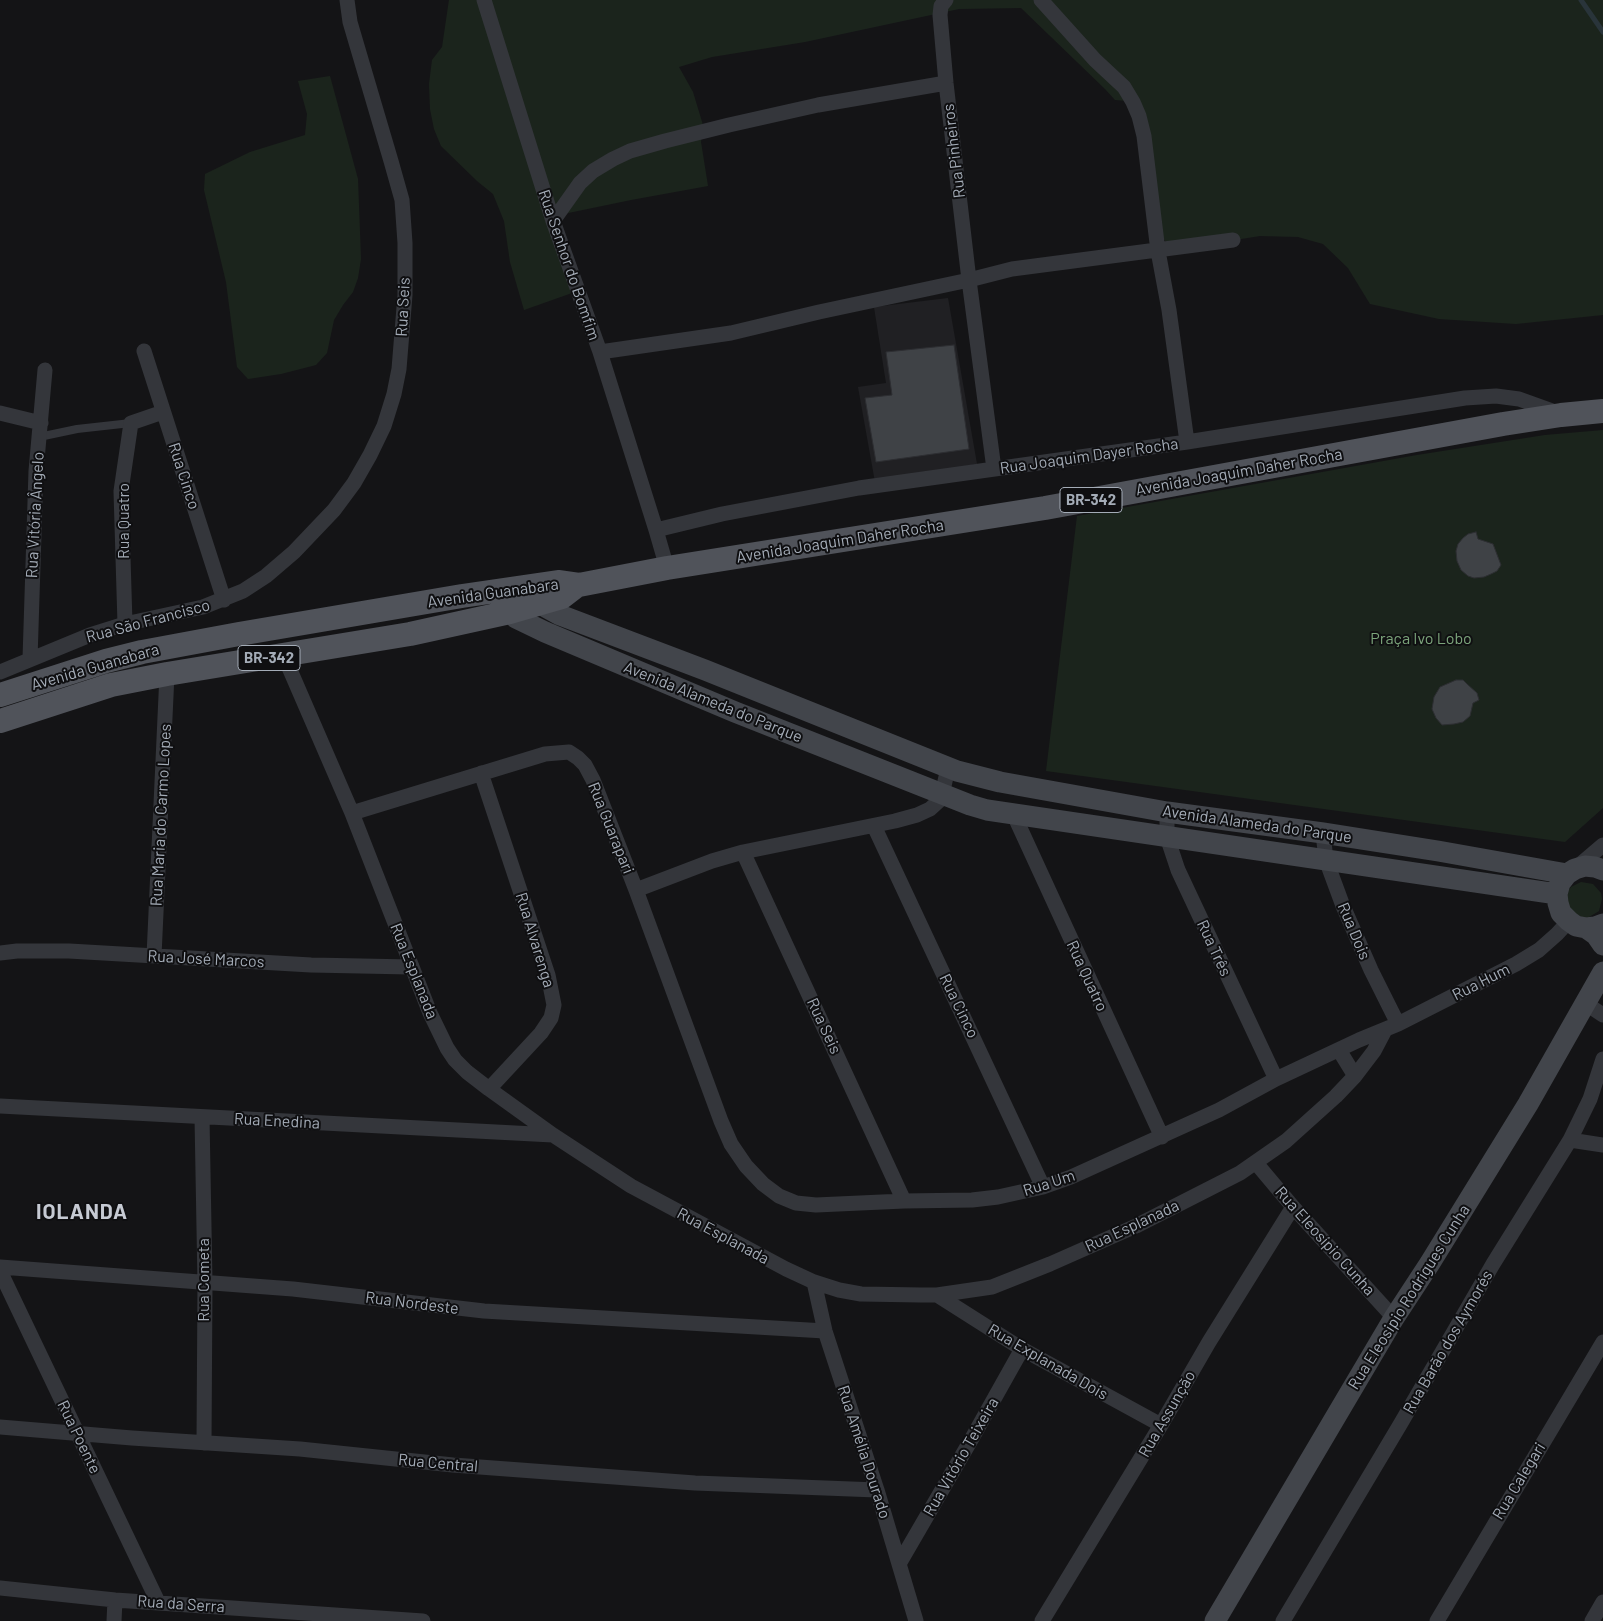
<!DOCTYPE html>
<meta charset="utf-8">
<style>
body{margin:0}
canvas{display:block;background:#141416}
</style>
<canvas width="1603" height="1621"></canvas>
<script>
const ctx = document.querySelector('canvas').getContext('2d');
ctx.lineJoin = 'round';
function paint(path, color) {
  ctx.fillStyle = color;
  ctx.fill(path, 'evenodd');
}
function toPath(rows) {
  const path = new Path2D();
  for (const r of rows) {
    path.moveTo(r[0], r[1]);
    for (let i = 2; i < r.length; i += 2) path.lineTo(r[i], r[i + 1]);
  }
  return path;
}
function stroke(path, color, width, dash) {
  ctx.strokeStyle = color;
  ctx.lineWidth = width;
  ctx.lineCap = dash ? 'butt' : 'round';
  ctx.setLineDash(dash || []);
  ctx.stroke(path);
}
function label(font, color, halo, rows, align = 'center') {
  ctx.font = font + ' Barlow,sans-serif';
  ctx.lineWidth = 4;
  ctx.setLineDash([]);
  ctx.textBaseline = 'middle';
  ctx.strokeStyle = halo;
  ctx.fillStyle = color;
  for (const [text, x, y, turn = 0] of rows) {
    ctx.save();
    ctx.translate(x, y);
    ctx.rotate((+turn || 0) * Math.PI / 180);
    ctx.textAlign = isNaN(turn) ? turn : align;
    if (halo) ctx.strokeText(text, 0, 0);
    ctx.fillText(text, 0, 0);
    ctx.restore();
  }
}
paint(toPath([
 [948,298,977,464,875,482,858,387,886,383,874,307]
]), '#202023');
paint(toPath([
 [449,0,1603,0,1603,315,1516,324,1439,319,1370,304,1348,268,1323,244,1298,237,1260,236,1172,250,1163,238,1149,145,1127,101,1115,100,1105,89,1021,8,959,9,805,42,712,57,679,67,693,92,703,125,701,142,708,186,631,200,549,217,572,293,524,310,510,262,504,221,493,194,477,181,441,146,434,129,430,109,429,84,432,60,442,47],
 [330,76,358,179,361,259,358,278,353,292,343,305,334,320,327,353,316,365,281,374,248,379,237,367,226,282,204,190,205,174,250,152,305,135,307,114,298,81],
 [1603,430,1603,808,1565,842,1046,771,1077,516,1417,455,1545,435],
 [1581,882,1593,884,1601,893,1602,899,1599,911,1589,917,1584,918,1568,910,1567,892,1571,887]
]), '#1b241c');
stroke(toPath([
 [1581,0,1603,32]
]), '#29343a', 5);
const building = toPath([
 [954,345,969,449,876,462,865,398,892,395,886,352,954,345],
 [1476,532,1478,539,1493,544,1501,565,1497,571,1491,574,1484,577,1474,578,1468,576,1461,570,1457,561,1456,551,1458,544,1463,538,1468,534,1476,532],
 [1456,680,1463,680,1467,684,1477,693,1479,700,1473,703,1470,716,1463,722,1454,724,1442,725,1436,718,1432,709,1434,697,1440,687,1456,680]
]);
paint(building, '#3f4246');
stroke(building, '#2d2e32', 1);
stroke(toPath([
 [39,437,77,429,131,423]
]), '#34363b', 8);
stroke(toPath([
 [484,0,553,221,600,352,656,530],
 [946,0,941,6,940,15,946,83,969,280,994,469],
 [1041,0,1095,60,1124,87,1133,102,1139,116,1144,136,1158,251,1169,310,1187,442],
 [553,221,580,183,593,171,613,159,630,151,665,141,729,125,818,105,946,83],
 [144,351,224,600],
 [600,352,731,333,819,312,969,280,1012,269,1233,240],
 [0,413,41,423],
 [667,568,656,530,722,514,859,488,1187,442,1465,398,1496,396,1519,399,1558,413],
 [125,624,121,491,131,423,163,412],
 [284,656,352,813,430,1013,447,1048,455,1060,467,1072,489,1089,553,1135,631,1186,786,1269,814,1282,839,1290,861,1294,921,1295,937,1295,992,1287,1050,1264,1136,1226,1240,1173,1286,1141,1336,1096,1355,1076,1374,1051,1385,1030],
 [30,659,36,471,45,370],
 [0,672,90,635,125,624,203,607,243,591,266,576,294,552,334,510,354,483,370,455,384,426,394,394,399,369,405,295,405,243,402,200,391,161,350,22,347,0],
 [481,773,548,975,554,1005,551,1018,541,1033,489,1089],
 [1167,812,1167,837,1178,870,1276,1079],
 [352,813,545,754,569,752,578,758,585,765,593,780,636,890,721,1121,731,1144,746,1166,763,1184,779,1196,796,1203,816,1205,904,1201,972,1200,998,1197,1043,1187,1071,1177,1219,1110,1276,1079,1359,1040,1398,1024,1516,964,1539,950,1557,934,1569,921],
 [1014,815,1162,1137],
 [874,826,1043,1187],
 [1323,833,1326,860,1343,906,1371,970,1398,1024],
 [743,852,904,1201],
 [1576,868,1603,845],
 [636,890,712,861,743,852,895,821,917,815,930,809,941,799,948,768],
 [0,953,17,951,69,951,311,965,411,967],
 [154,956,167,674],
 [1585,1003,1603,1015],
 [1339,1050,1355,1076],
 [0,1106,553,1135],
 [202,1117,205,1283,204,1443],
 [1570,1140,1603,1145],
 [1256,1163,1293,1207,1394,1318],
 [0,1267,293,1289,484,1311,825,1331],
 [0,1271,158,1602],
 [814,1282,825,1331,877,1490,916,1621],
 [937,1295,1022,1349,1161,1425],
 [0,1427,132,1438,300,1449,453,1465,695,1483,877,1490],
 [899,1564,971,1440,1022,1349],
 [0,1588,115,1600,423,1621],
 [114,1621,115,1600],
 [1042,1621,1161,1425,1209,1342,1293,1207],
 [1283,1621,1401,1423,1493,1264,1570,1140,1590,1099,1603,1059],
 [1437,1621,1603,1342],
 [1592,1621,1603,1602]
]), '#34363b', 15);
stroke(toPath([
 [534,592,542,605,560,615,705,670,957,771,1000,782,1167,812,1323,833,1438,851,1567,874],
 [503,601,516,618,545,632,735,712,970,805,987,810,1557,894],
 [1603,870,1595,867,1585,866,1575,869,1567,874,1560,883,1557,894,1558,903,1561,913,1569,921,1576,926,1586,928,1595,927,1603,924],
 [1586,928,1596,935,1603,945],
 [1215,1621,1394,1318,1430,1263,1528,1104,1603,972]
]), '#42454b', 21);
stroke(toPath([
 [0,695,106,661,142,652,239,634,462,596,558,582,579,585,667,568,1045,508,1503,424,1561,415,1603,411],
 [0,721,111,685,167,674,410,634,510,612,562,597,575,587]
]), '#50535a', 24);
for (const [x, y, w] of [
 [1091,500,62],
 [269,658,62]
]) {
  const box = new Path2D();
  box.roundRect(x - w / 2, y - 12.5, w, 25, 4);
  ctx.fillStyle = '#0f0f11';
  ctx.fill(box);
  stroke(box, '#a4acb7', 1);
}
label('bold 15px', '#a4acb7', null, [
 ["BR-342",1091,500],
 ["BR-342",269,658]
]);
label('16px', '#a4acb7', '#0f0f11', [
 ["Rua Pinheiros",954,151,-97],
 ["Rua Senhor do Bomfim",569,265,71],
 ["Rua Seis",403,307,-87],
 ["Rua Joaquim Dayer Rocha",1089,456,-8],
 ["Avenida Joaquim Daher Rocha",1239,472,-10],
 ["Rua Cinco",184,476,72],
 ["Rua Vitória Ângelo",35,515,-87],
 ["Rua Quatro",124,521,-90],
 ["Avenida Joaquim Daher Rocha",840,541,-9],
 ["Avenida Guanabara",493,593,-8],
 ["Rua São Francisco",148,621,-15],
 ["Avenida Guanabara",95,667,-16],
 ["Avenida Alameda do Parque",713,702,22],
 ["Rua Maria do Carmo Lopes",161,815,-87],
 ["Avenida Alameda do Parque",1257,824,8],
 ["Rua Guarapari",611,828,68],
 ["Rua Dois",1354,931,67],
 ["Rua Alvarenga",535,940,73],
 ["Rua Três",1214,948,65],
 ["Rua José Marcos",206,959,3],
 ["Rua Esplanada",414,971,68],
 ["Rua Quatro",1087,976,65],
 ["Rua Hum",1481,982,-27],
 ["Rua Cinco",959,1006,64],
 ["Rua Seis",824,1026,65],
 ["Rua Enedina",277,1121,3],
 ["Rua Um",1049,1183,-18],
 ["Rua Esplanada",1132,1226,-25],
 ["Rua Esplanada",723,1236,28],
 ["Rua Eleosípio Cunha",1325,1241,48],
 ["Rua Cometa",204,1280,-90],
 ["Rua Eleosipio Rodrigues Cunha",1409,1297,-58],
 ["Rua Nordeste",412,1303,7],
 ["Rua Barão dos Aymorés",1448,1342,-60],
 ["Rua Explanada Dois",1048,1362,30],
 ["Rua Assunção",1167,1414,-60],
 ["Rua Poente",79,1437,64],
 ["Rua Amélia Dourado",864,1452,72],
 ["Rua Vitório Teixeira",961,1457,-60],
 ["Rua Central",438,1463,5],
 ["Rua Calegari",1519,1481,-59],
 ["Rua da Serra",181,1604,4]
]);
label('16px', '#7ba37a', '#0f0f11', [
 ["Praça Ivo Lobo",1421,639]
]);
ctx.letterSpacing = '1px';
label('bold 21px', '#c6cad3', '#0f0f11', [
 ["IOLANDA",82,1212]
]);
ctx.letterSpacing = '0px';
</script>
